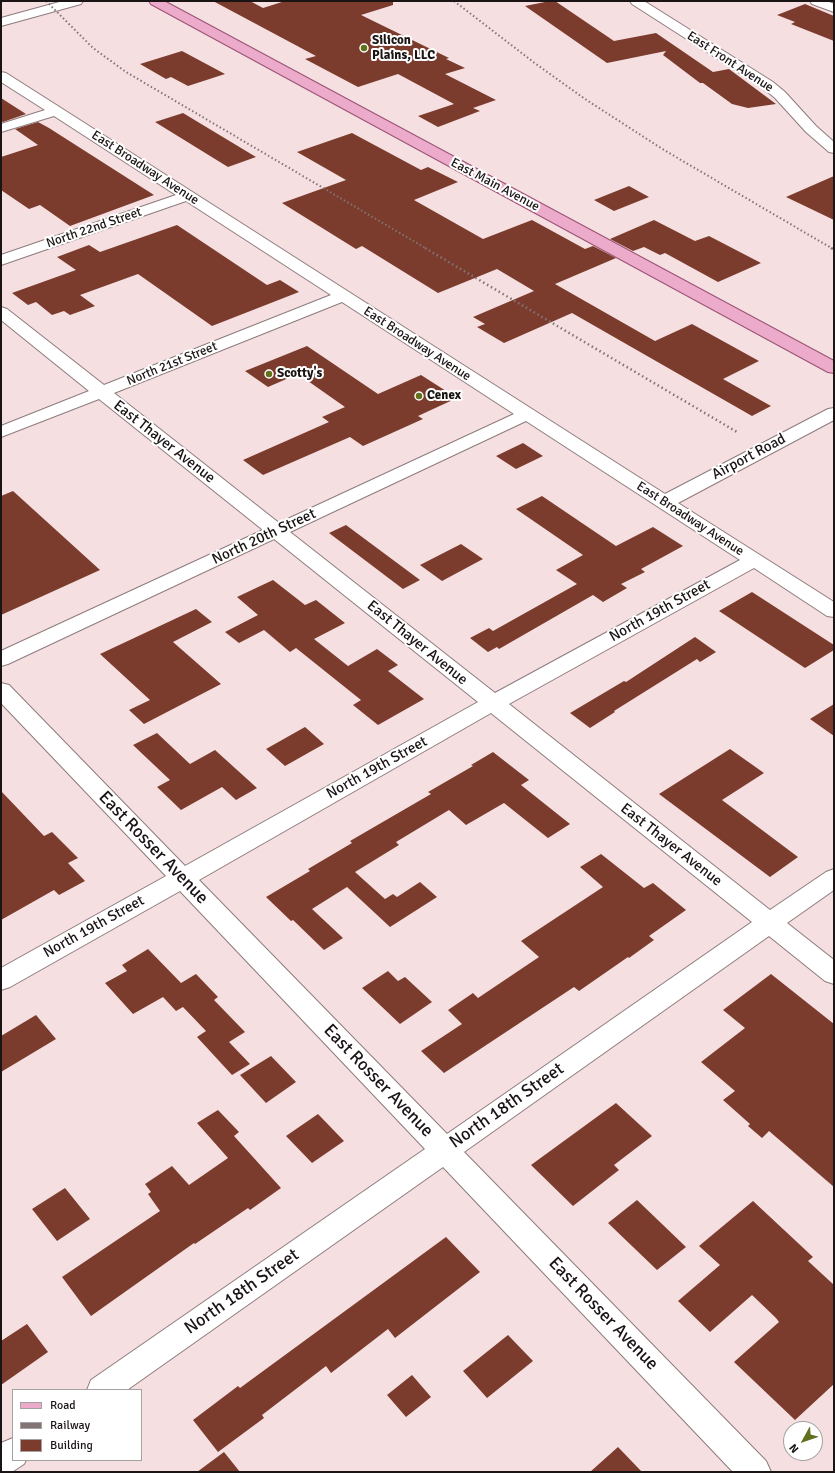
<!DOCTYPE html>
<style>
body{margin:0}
#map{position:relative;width:835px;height:1473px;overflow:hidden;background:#f5dfe1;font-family:Signika,sans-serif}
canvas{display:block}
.frame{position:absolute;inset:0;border:2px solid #1b1414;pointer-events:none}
.legend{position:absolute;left:12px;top:1389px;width:130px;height:72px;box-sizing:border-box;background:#fff;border:1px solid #a4a1a1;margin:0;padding:5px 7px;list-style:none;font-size:12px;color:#1b1414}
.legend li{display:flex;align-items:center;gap:8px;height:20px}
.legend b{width:20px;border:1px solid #a4a1a1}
.north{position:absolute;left:783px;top:1421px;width:40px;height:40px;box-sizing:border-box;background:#fff;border:1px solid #a4a1a1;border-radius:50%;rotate:230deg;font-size:11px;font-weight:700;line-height:16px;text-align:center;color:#1b1414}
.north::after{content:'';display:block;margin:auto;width:14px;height:18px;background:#60701c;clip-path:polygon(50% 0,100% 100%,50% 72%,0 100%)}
</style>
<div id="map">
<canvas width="835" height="1473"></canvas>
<div class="frame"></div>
<ul class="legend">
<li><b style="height:5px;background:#ecabca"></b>Road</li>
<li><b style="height:5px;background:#827475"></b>Railway</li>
<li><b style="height:11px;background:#7c3c2d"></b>Building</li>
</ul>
<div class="north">N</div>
</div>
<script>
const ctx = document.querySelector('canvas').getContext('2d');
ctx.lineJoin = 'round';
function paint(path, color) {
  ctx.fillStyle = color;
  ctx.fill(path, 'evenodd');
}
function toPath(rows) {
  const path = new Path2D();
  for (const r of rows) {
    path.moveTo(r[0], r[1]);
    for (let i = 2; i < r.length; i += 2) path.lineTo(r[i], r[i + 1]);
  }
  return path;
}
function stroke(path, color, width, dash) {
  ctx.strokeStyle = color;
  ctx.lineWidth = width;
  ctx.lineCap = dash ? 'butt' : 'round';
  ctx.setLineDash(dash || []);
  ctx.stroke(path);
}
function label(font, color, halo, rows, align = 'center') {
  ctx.font = font + ' Signika,sans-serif';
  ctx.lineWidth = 4;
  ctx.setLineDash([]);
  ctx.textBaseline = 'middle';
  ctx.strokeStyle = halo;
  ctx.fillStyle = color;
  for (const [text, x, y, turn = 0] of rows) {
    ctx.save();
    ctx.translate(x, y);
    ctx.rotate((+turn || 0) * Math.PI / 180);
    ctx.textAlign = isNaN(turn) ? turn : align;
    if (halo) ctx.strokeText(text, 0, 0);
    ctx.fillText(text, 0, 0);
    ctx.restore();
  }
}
paint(toPath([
 [213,1,250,1,263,8,285,1,393,1,393,5,361,15,449,58,446,59,465,68,445,74,496,100,473,108,480,111,438,127,418,116,454,104,398,74,358,87,305,59,316,56],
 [550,1,555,1,614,41,656,33,713,72,729,69,776,104,748,108,732,104,703,83,700,83,663,55,666,51,607,63,525,6],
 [805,4,834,16,834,41,791,24,795,22,777,15],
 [182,51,225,74,188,86,171,77,166,79,140,64],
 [1,98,26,114,3,122,1,121],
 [183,113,256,157,228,167,155,122],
 [38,122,49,128,154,195,70,226,40,205,29,209,1,190,1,157,38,145,15,129],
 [352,133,421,170,428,167,458,182,414,200,483,239,532,220,585,249,593,246,616,258,555,284,655,341,692,324,759,361,723,379,771,406,752,416,572,313,504,343,477,327,485,324,473,317,534,291,497,269,438,293,362,246,356,249,282,203,346,180,297,152],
 [834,176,834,220,786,197],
 [629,186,649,197,614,211,594,200],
 [654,220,695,241,709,236,761,263,718,282,665,253,660,255,644,247,633,251,610,239],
 [177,225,267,285,280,280,299,292,212,326,138,274,80,295,95,306,70,315,64,311,52,315,36,302,28,305,12,293,76,270,57,257,89,245,100,252],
 [307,346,378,394,421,375,457,398,418,416,423,419,363,446,350,437,263,475,243,460,329,422,322,417,345,407,298,374,268,387,245,371],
 [523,443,543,456,516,469,496,456],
 [13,491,100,570,1,615,1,496],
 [542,496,616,546,653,527,683,546,641,569,645,572,621,584,627,588,603,602,593,595,499,649,497,647,488,652,470,638,489,628,493,631,577,584,556,570,583,555,516,509],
 [346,525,420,580,403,589,329,533],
 [461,544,483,559,442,581,420,565],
 [273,580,305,605,316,600,345,623,314,639,348,666,377,649,398,665,388,671,424,699,378,725,353,705,361,700,296,648,290,652,264,630,239,643,225,632,258,615,237,597],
 [752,592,834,645,834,650,805,668,719,611],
 [196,609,212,622,173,642,221,684,144,724,129,710,150,700,100,654],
 [695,637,716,652,700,662,697,659,614,711,615,712,590,728,570,713,624,681,626,682],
 [834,704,834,736,810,719],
 [305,727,324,744,285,766,266,749],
 [157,733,190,764,215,750,257,788,236,800,222,787,181,810,157,787,170,780,133,745],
 [730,749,764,773,722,800,798,857,770,877,659,794],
 [493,752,529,780,521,785,570,824,548,838,504,803,466,825,449,810,396,842,399,845,355,872,385,899,393,894,397,897,420,882,437,897,390,927,347,887,312,909,343,938,324,950,293,920,291,921,266,897,310,871,308,869,352,843,350,841,431,794,428,792,473,766,471,765],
 [1,791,44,836,52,832,78,858,68,863,85,881,59,895,54,890,1,920],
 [601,854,644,888,653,883,686,910,649,936,654,940,629,958,628,957,579,991,574,987,444,1073,421,1051,462,1024,448,1010,473,993,478,998,539,957,521,941,603,887,580,867],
 [148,949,181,983,196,974,218,997,214,1000,245,1032,229,1042,250,1064,232,1075,197,1037,206,1031,183,1007,176,1011,163,997,133,1014,105,983,127,971,122,965],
 [388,971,398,981,405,977,432,1002,400,1024,362,988],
 [771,974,834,1024,834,1187,769,1131,762,1138,748,1126,750,1124,723,1100,735,1091,701,1062,745,1028,723,1010],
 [36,1015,56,1039,1,1072,1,1036],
 [271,1056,296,1082,266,1103,240,1075],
 [616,1103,652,1136,614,1165,619,1170,573,1206,531,1165],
 [218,1110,239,1132,234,1136,281,1188,250,1210,248,1208,195,1244,194,1243,91,1316,62,1277,160,1211,148,1194,151,1192,145,1184,172,1166,189,1185,228,1158,197,1123],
 [318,1114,344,1141,312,1163,286,1136],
 [65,1188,90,1219,57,1241,32,1209],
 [637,1200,686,1247,657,1270,608,1223],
 [753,1201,813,1257,808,1261,834,1285,834,1384,795,1420,734,1362,779,1322,776,1318,752,1295,710,1332,678,1301,720,1265,699,1246],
 [446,1237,480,1272,395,1338,388,1329,331,1373,326,1366,262,1415,264,1418,218,1452,193,1420,238,1386,240,1388],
 [27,1324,48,1352,1,1385,1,1341],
 [508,1335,533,1361,487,1398,463,1371],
 [412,1375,431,1397,406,1417,387,1395],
 [618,1447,642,1472,590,1472],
 [224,1452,240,1472,197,1472]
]), '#7c3c2d');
const minor = toPath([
 [63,1,83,1,81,4,1,26,1,18,63,1],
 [630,1,644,1,773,82,785,92,816,126,834,142,834,153,829,152,806,132,775,98,763,88,632,4,630,1],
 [810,1,827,1,834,4,834,12,812,4,810,1],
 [1,72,6,73,61,108,665,494,828,409,834,408,834,420,678,503,834,602,834,617,827,616,754,568,509,704,770,910,826,872,834,869,834,890,787,923,834,960,834,984,825,981,769,936,464,1152,766,1461,771,1472,733,1472,443,1167,127,1390,87,1390,91,1380,425,1149,180,891,10,987,1,990,1,968,166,876,1,703,1,683,9,685,185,866,478,702,274,539,8,664,1,666,1,651,263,530,99,399,1,437,1,426,89,391,1,320,1,307,7,309,104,385,331,295,186,201,1,265,1,255,176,195,54,116,1,132,1,124,45,110,1,82,1,72],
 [342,302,514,414,279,523,114,393,342,302],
 [526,421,740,560,495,693,290,532,526,421],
 [491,713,752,922,447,1134,199,880,491,713],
 [13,1438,13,1460,26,1460,24,1464,12,1472,1,1472,1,1443,13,1438]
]);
const major = toPath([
 [149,1,164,1,834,361,834,373,828,372,151,4,149,1]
]);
stroke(minor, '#8e7b7c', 2);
stroke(major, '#9a5274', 2);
paint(minor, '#fff');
paint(major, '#ecabca');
stroke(toPath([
 [46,1,93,48,126,72,427,249],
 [454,1,536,64,585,99,664,150,833,249]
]), '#827475', 2, [1.5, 2.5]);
stroke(toPath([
 [425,248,737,432],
 [831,248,834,250]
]), '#827475', 2.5, [1.5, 3]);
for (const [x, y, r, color] of [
 [364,48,4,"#60701c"],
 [269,374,4,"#60701c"],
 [419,396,4,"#60701c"]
]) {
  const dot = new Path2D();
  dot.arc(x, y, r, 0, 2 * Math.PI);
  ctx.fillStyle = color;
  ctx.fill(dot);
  stroke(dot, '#fff', 1.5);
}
label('bold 13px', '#1b1414', '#fff', [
 ["Silicon",372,41],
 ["Plains, LLC",372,56],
 ["Scotty's",277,374],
 ["Cenex",427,396]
], 'left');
label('13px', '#1b1414', '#fff', [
 ["East Front Avenue",730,62,33],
 ["East Broadway Avenue",145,168,33],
 ["East Main Avenue",495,185,28],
 ["North 22nd Street",94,228,-19],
 ["East Broadway Avenue",417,344,33],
 ["North 21st Street",172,364,-22],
 ["East Broadway Avenue",690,519,33]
]);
label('15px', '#1b1414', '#fff', [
 ["East Thayer Avenue",164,442,38],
 ["Airport Road",749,457,-28],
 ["North 20th Street",264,537,-25],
 ["North 19th Street",660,611,-29],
 ["East Thayer Avenue",417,643,39],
 ["North 19th Street",377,768,-29],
 ["East Thayer Avenue",671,845,38],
 ["North 19th Street",94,927,-29]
]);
label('18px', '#1b1414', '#fff', [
 ["East Rosser Avenue",153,848,46],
 ["East Rosser Avenue",378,1081,46],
 ["North 18th Street",507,1106,-35],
 ["North 18th Street",242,1292,-35],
 ["East Rosser Avenue",603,1314,46]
]);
</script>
